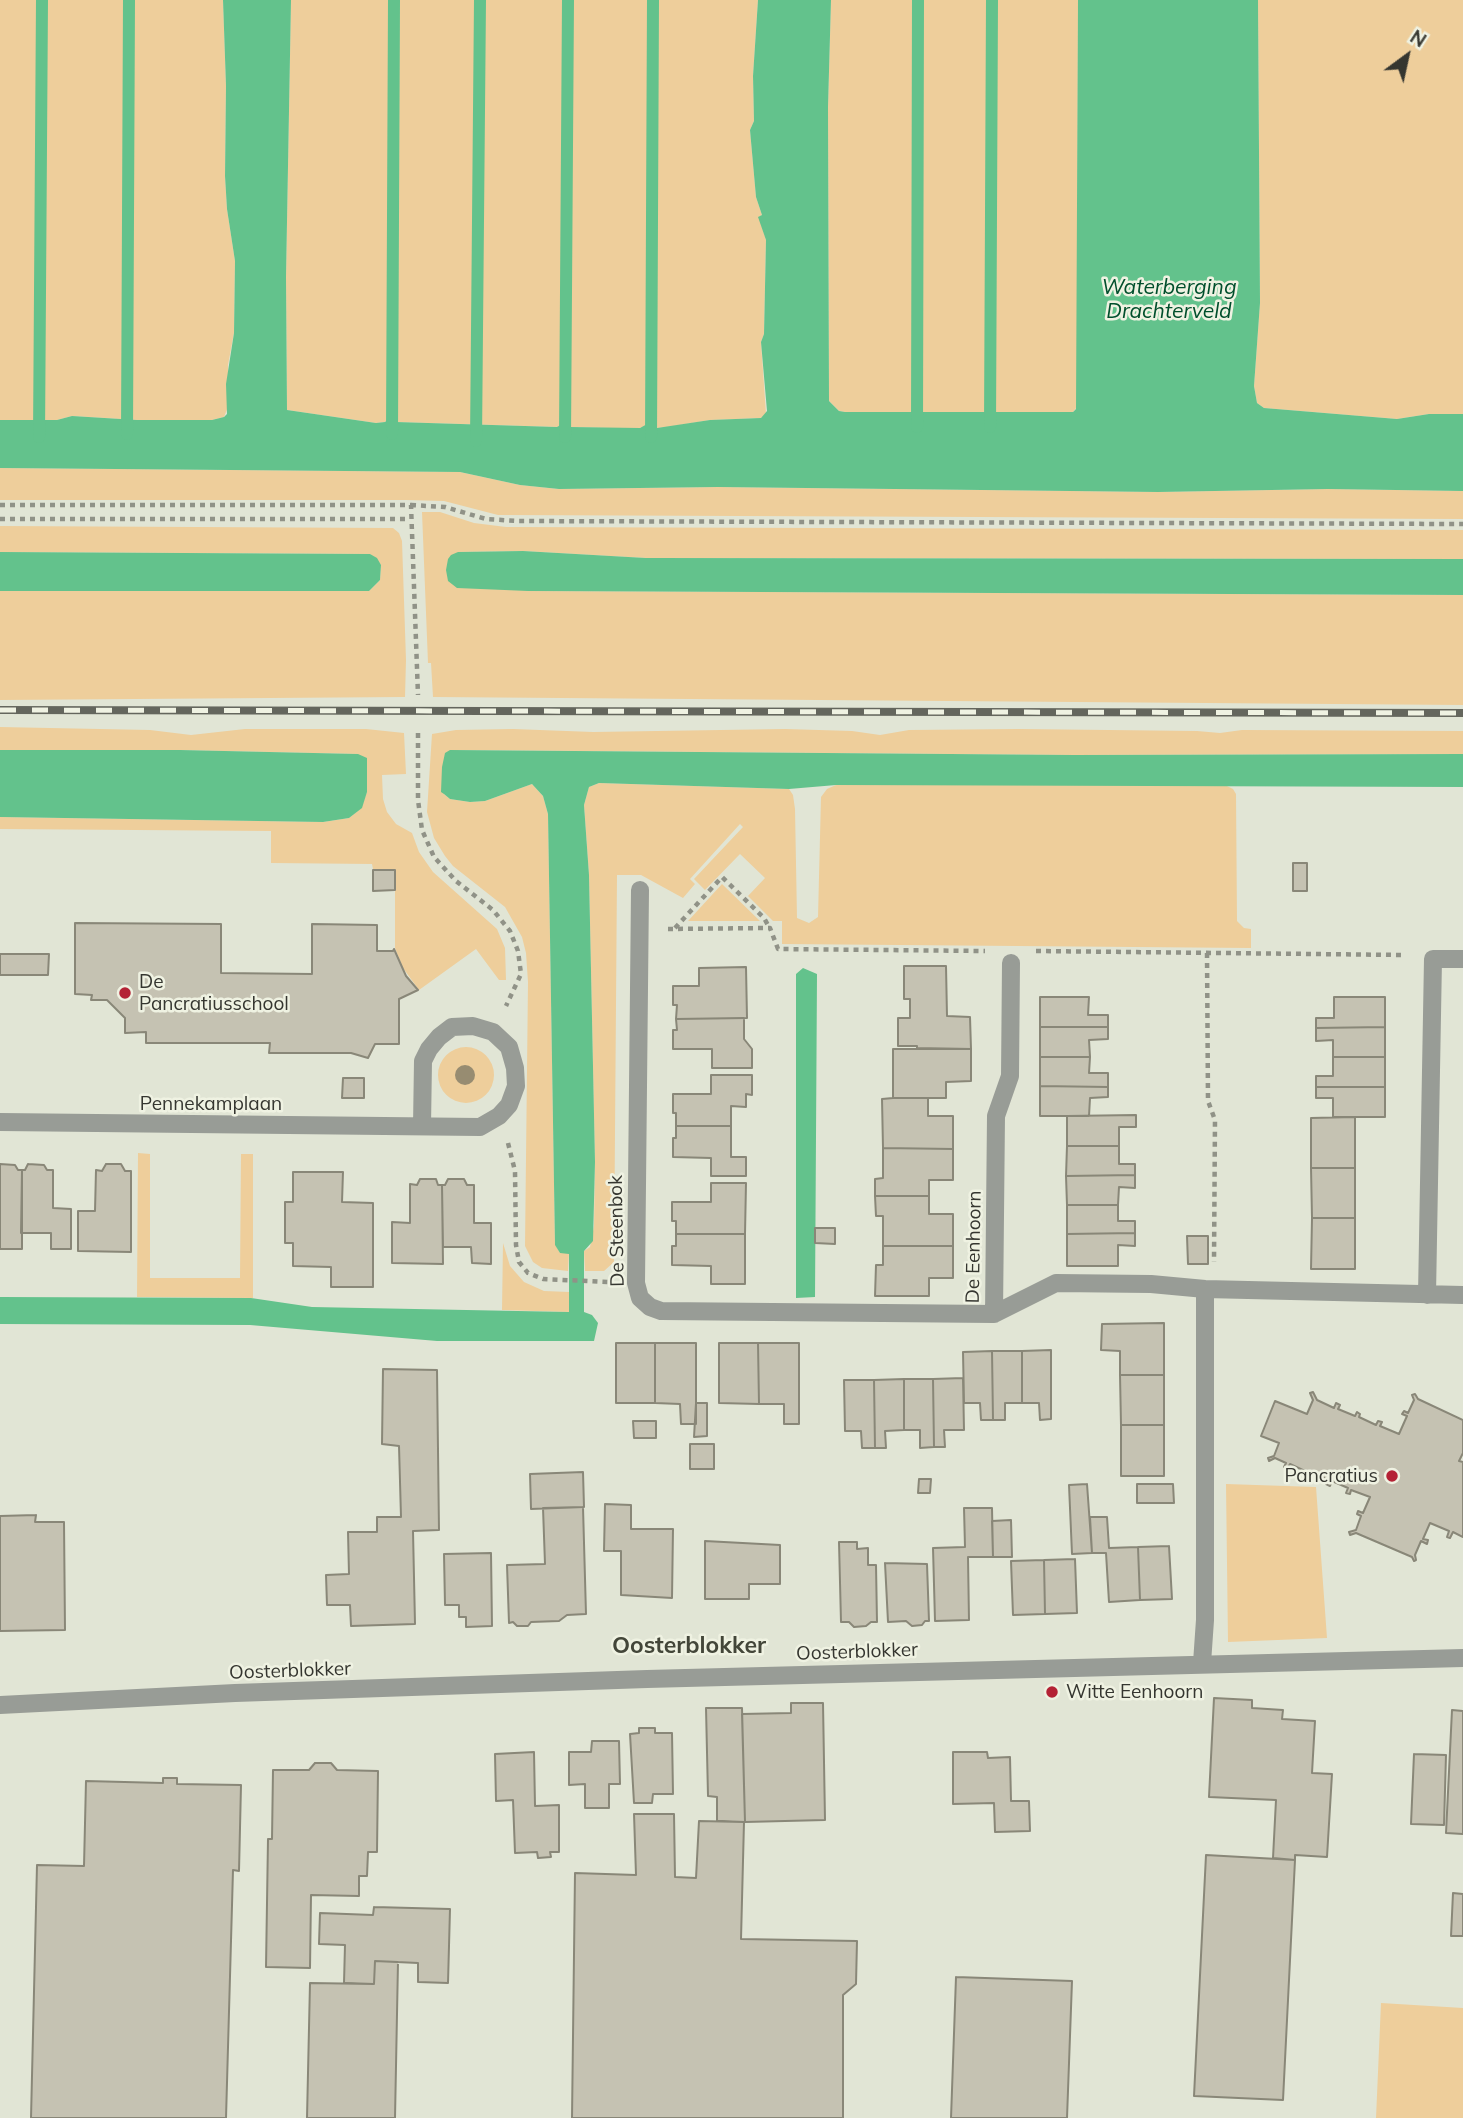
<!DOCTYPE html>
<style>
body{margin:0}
#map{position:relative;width:1463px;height:2118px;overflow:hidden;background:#e1e5d5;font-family:Mulish,sans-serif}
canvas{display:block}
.north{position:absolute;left:1372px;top:21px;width:70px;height:70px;-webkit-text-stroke:5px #eff2e2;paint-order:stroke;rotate:33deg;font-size:19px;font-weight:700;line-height:28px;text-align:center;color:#353630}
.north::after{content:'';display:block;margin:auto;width:24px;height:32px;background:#353630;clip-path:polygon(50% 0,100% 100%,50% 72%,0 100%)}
</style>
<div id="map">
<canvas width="1463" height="2118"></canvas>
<div class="north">N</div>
</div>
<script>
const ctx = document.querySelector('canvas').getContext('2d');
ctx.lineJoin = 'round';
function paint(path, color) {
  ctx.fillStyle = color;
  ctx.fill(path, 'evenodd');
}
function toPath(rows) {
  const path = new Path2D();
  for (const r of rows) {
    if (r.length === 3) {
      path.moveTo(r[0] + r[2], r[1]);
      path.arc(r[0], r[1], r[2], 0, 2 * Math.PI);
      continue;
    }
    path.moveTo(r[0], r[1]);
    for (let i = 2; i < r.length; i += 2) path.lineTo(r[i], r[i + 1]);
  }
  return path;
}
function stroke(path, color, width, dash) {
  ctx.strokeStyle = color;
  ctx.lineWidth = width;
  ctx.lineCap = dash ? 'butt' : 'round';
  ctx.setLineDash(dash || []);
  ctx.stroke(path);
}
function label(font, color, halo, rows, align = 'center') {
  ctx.font = font + ' Mulish,sans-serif';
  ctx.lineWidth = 5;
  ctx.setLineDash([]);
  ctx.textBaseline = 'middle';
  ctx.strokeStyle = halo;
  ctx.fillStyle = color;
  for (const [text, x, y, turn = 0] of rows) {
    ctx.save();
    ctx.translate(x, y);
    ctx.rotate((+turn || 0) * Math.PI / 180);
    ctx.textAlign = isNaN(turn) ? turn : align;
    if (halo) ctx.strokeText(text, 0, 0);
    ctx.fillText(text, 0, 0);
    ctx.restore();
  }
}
paint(toPath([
 [0,0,223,0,226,86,225,176,227,209,235,261,234,333,228,365,228,407,224,417,212,420,137,420,72,416,57,420,0,420],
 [291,0,758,0,753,76,754,121,750,130,756,197,762,215,759,217,766,240,764,334,761,342,766,414,761,418,710,420,668,427,657,428,652,423,640,428,609,428,569,427,561,424,558,427,396,422,390,418,385,422,376,423,287,410,286,277],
 [831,0,1078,0,1077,407,1073,412,845,412,839,411,829,401,828,107],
 [1258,0,1463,0,1463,414,1429,414,1397,419,1264,408,1257,403,1254,386,1260,303],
 [0,468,460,472,520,485,559,489,718,487,1158,492,1328,489,1463,491,1463,519,498,515,444,501,406,500,0,500],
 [422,512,440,512,474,523,506,527,1463,530,1463,559,646,558,523,551,458,552,528,591,1463,595,1463,705,433,697,431,663,428,663],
 [0,526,393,528,399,533,402,541,406,660,405,697,0,700,0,591,369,591,380,580,381,565,370,554,0,552],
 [0,727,150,730,191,735,245,729,366,729,404,733,406,774,382,775,383,799,387,812,396,824,412,833,419,852,433,872,497,929,505,948,506,980,499,980,476,949,419,990,403,968,395,948,395,870,373,869,372,864,271,863,271,831,0,829,0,817,323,822,349,818,361,808,367,792,358,754,180,750,0,750],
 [513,729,593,732,785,729,852,731,880,735,909,730,1019,729,1197,731,1220,733,1242,730,1463,731,1463,754,1074,755,459,750,444,794,450,799,470,802,485,801,532,784,543,796,548,814,555,1244,560,1253,569,1253,568,1271,542,1268,533,1262,525,1246,528,982,526,953,522,937,505,907,453,866,445,856,434,838,427,812,432,734,456,730],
 [599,783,789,789,793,795,795,809,797,918,809,923,818,917,821,797,827,789,836,785,1225,785,1233,789,1236,794,1237,921,1244,928,1251,929,1251,948,782,944,782,921,773,921,748,896,765,878,740,854,705,890,694,879,743,827,740,824,690,879,695,884,683,898,641,875,617,875,614,1262,604,1271,585,1271,584,1251,590,1247,594,1226,595,1162,589,875,584,805,589,787],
 [722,884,760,921,688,921],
 [466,1075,28],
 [138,1153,150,1154,150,1278,240,1278,241,1154,253,1154,253,1298,137,1297],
 [503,1243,510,1266,524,1282,544,1291,569,1292,569,1312,502,1310],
 [1226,1484,1316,1487,1327,1638,1228,1642],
 [1381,2003,1463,2008,1463,2118,1376,2118]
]), '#eece9b');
paint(toPath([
 [223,0,291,0,286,277,287,410,376,423,385,422,390,418,396,422,557,427,564,423,570,427,640,428,649,423,657,428,710,420,761,418,767,411,761,342,764,334,766,240,758,217,762,215,756,197,750,130,754,121,753,76,758,0,831,0,828,107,829,401,839,411,845,412,1073,412,1076,409,1078,0,1258,0,1260,303,1254,386,1257,403,1264,408,1397,419,1429,414,1463,414,1463,491,1328,489,1158,492,718,487,559,489,520,485,460,472,0,468,0,420,57,420,72,416,137,420,212,420,224,417,227,414,226,384,234,333,235,261,227,209,225,176,226,86],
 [523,551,646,558,1463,559,1463,595,528,591,457,588,448,581,446,570,448,559,451,555,458,552],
 [0,552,370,554,377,558,381,565,380,580,369,591,0,591],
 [0,750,180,750,358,754,367,758,367,792,362,808,349,818,323,822,0,817],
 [450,750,1074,755,1463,754,1463,787,836,785,789,789,599,783,589,787,584,805,589,875,595,1162,593,1241,584,1251,584,1312,592,1315,598,1323,594,1341,437,1341,250,1325,0,1324,0,1297,251,1298,312,1307,569,1312,569,1254,560,1253,555,1245,548,814,543,796,532,784,485,801,470,802,450,799,444,794,441,792,442,767,445,753],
 [803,968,817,974,815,1297,796,1298,796,974]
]), '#63c28c');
stroke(toPath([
 [917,427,918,0],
 [990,427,992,0],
 [127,434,129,0],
 [392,434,394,0],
 [39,437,42,0],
 [565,437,568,0],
 [651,437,653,0],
 [476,441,480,0]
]), '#63c28c', 12);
const building = toPath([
 [1293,863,1307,863,1307,891,1293,891,1293,863],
 [373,870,395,870,395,890,373,891,373,870],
 [75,923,221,924,221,973,312,974,312,924,377,925,377,951,393,951,394,949,406,976,418,990,399,999,399,1044,375,1044,368,1058,351,1053,269,1053,270,1043,146,1043,146,1032,125,1033,125,1018,107,1000,91,1000,92,995,75,994,75,923],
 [0,954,49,954,48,975,0,975,0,954],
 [904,966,946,966,947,1016,970,1017,971,1049,917,1048,917,1046,898,1046,898,1018,910,1018,910,999,904,999,904,966],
 [746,967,747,1018,676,1019,677,1005,673,1005,673,986,699,986,699,968,746,967],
 [1040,997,1089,997,1088,1015,1108,1015,1108,1027,1040,1027,1040,997],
 [1334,997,1385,997,1385,1027,1316,1028,1316,1018,1334,1018,1334,997],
 [744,1018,744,1039,752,1049,752,1068,712,1068,712,1049,673,1049,673,1030,677,1030,676,1019,744,1018],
 [1040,1027,1108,1027,1108,1039,1089,1040,1090,1057,1040,1057,1040,1027],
 [1385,1027,1385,1057,1333,1057,1333,1040,1316,1041,1316,1028,1385,1027],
 [893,1049,971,1049,971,1081,946,1082,946,1098,893,1098,893,1049],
 [1040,1057,1090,1057,1089,1073,1108,1073,1108,1087,1040,1086,1040,1057],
 [1333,1057,1385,1057,1385,1087,1316,1087,1316,1076,1333,1076,1333,1057],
 [711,1075,752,1075,752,1095,746,1094,746,1107,731,1106,731,1126,676,1126,676,1113,673,1113,673,1094,711,1094,711,1075],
 [343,1078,364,1078,364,1098,342,1098,343,1078],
 [1040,1086,1108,1087,1108,1097,1090,1098,1089,1116,1040,1116,1040,1086],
 [1316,1087,1385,1087,1385,1117,1333,1117,1333,1098,1316,1098,1316,1087],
 [893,1098,928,1098,928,1116,953,1116,953,1149,883,1148,882,1099,893,1098],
 [1136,1115,1136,1127,1119,1127,1119,1146,1067,1146,1067,1116,1136,1115],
 [1355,1117,1355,1168,1311,1168,1311,1118,1355,1117],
 [676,1126,731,1126,731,1157,746,1157,746,1176,711,1176,711,1158,673,1157,673,1138,676,1138,676,1126],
 [1067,1146,1119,1146,1119,1164,1135,1164,1135,1175,1066,1176,1067,1146],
 [883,1148,953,1149,953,1180,929,1180,929,1196,875,1196,875,1179,883,1178,883,1148],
 [0,1164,15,1165,18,1170,22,1170,22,1249,0,1249,0,1164],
 [28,1164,44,1165,47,1170,53,1170,53,1208,71,1209,71,1249,51,1249,51,1233,21,1233,22,1170,25,1170,28,1164],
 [106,1164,121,1164,125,1171,131,1171,131,1252,78,1251,78,1211,95,1211,96,1170,102,1171,106,1164],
 [1311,1168,1355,1168,1355,1218,1312,1218,1311,1168],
 [293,1172,343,1172,342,1202,373,1203,373,1287,331,1287,331,1267,293,1266,293,1243,285,1243,285,1202,293,1202,293,1172],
 [1135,1175,1135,1188,1119,1187,1118,1205,1067,1205,1066,1176,1135,1175],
 [420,1179,436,1179,438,1185,442,1185,443,1264,392,1263,392,1222,410,1223,410,1184,417,1185,420,1179],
 [448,1179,464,1179,467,1185,474,1185,474,1223,491,1223,491,1264,472,1263,471,1247,443,1247,442,1185,445,1185,448,1179],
 [711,1183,746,1183,745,1234,676,1234,676,1221,672,1221,672,1202,711,1202,711,1183],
 [875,1196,929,1196,929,1214,953,1214,953,1246,883,1246,883,1216,876,1216,875,1196],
 [1067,1205,1118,1205,1118,1221,1135,1221,1135,1233,1067,1234,1067,1205],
 [1312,1218,1355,1218,1355,1269,1311,1269,1312,1218],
 [815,1228,835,1228,835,1244,815,1243,815,1228],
 [1135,1233,1135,1246,1118,1245,1118,1266,1067,1266,1067,1234,1135,1233],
 [676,1234,745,1234,745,1284,711,1284,711,1266,672,1265,672,1246,676,1246,676,1234],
 [1187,1236,1208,1236,1208,1264,1188,1264,1187,1236],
 [883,1246,953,1246,953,1278,929,1278,929,1296,875,1296,876,1265,883,1265,883,1246],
 [1164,1323,1164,1375,1120,1375,1120,1351,1101,1350,1102,1324,1164,1323],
 [616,1343,655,1343,655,1403,616,1403,616,1343],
 [655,1343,696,1343,696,1424,681,1424,680,1404,655,1403,655,1343],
 [719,1343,758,1343,759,1404,719,1403,719,1343],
 [758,1343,799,1343,799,1424,784,1424,784,1404,759,1404,758,1343],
 [1051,1350,1051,1419,1040,1420,1039,1403,1022,1403,1022,1351,1051,1350],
 [992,1351,1022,1351,1022,1403,1005,1403,1005,1420,993,1420,992,1351],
 [992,1351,993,1420,981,1420,980,1403,964,1403,963,1352,992,1351],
 [383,1369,437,1370,439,1530,413,1531,415,1624,351,1626,350,1605,327,1605,326,1575,349,1574,348,1532,377,1532,377,1517,401,1517,399,1446,382,1444,383,1369],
 [1120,1375,1164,1375,1164,1425,1121,1425,1120,1375],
 [963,1378,964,1430,944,1430,945,1447,934,1447,933,1379,963,1378],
 [904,1379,933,1379,934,1447,920,1448,920,1430,904,1430,904,1379],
 [904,1379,904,1430,885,1431,886,1448,875,1448,874,1380,904,1379],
 [844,1380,874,1380,875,1448,862,1448,861,1431,845,1431,844,1380],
 [1313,1392,1317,1400,1334,1408,1336,1403,1340,1405,1338,1409,1355,1416,1357,1412,1360,1414,1359,1417,1376,1425,1378,1421,1382,1422,1380,1426,1399,1434,1407,1416,1402,1414,1404,1411,1408,1413,1414,1400,1412,1395,1415,1394,1418,1399,1463,1420,1463,1453,1459,1461,1463,1462,1463,1537,1453,1532,1450,1538,1447,1537,1449,1531,1430,1523,1423,1539,1428,1540,1427,1544,1421,1541,1415,1555,1416,1560,1414,1561,1412,1557,1356,1533,1350,1535,1349,1532,1356,1530,1361,1516,1357,1514,1358,1511,1363,1513,1370,1497,1351,1490,1350,1494,1346,1493,1348,1488,1332,1481,1330,1486,1326,1484,1328,1480,1311,1472,1309,1477,1306,1476,1307,1472,1290,1464,1287,1469,1284,1467,1286,1463,1275,1458,1269,1461,1268,1458,1274,1456,1279,1443,1261,1436,1275,1401,1307,1414,1313,1400,1310,1393,1313,1392],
 [696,1403,707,1403,707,1436,694,1437,696,1403],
 [633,1421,656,1421,656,1438,634,1438,633,1421],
 [1121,1425,1164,1425,1164,1476,1121,1476,1121,1425],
 [690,1444,714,1444,714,1469,690,1469,690,1444],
 [583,1472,584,1507,531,1509,530,1474,583,1472],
 [919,1479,931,1479,930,1493,918,1493,919,1479],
 [1087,1484,1092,1553,1072,1554,1069,1485,1087,1484],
 [1137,1484,1173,1484,1174,1503,1137,1503,1137,1484],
 [605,1504,631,1505,631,1529,673,1529,672,1598,621,1595,621,1551,604,1551,605,1504],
 [583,1507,586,1614,567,1615,559,1621,531,1622,528,1626,517,1626,513,1622,509,1623,507,1565,545,1564,543,1508,583,1507],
 [964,1508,992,1508,993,1557,968,1557,969,1620,935,1621,933,1548,965,1547,964,1508],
 [36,1515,35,1522,64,1522,65,1630,0,1631,0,1516,36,1515],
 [1090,1517,1107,1517,1109,1548,1138,1547,1140,1600,1109,1602,1106,1553,1092,1553,1090,1517],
 [1011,1520,1012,1557,993,1557,992,1521,1011,1520],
 [705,1541,780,1545,780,1584,749,1584,749,1599,705,1599,705,1541],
 [839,1542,857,1542,857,1549,868,1548,868,1565,876,1565,877,1622,871,1622,866,1626,854,1627,849,1622,841,1622,839,1542],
 [1169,1546,1172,1599,1140,1600,1138,1547,1169,1546],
 [491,1553,492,1626,466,1627,466,1617,459,1617,459,1605,445,1605,444,1554,491,1553],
 [1075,1559,1077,1613,1045,1614,1044,1560,1075,1559],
 [1044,1560,1045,1614,1013,1615,1011,1561,1044,1560],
 [885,1563,927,1564,929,1621,925,1621,922,1625,912,1626,906,1621,888,1622,885,1563],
 [1214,1698,1252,1700,1252,1708,1283,1710,1282,1719,1315,1721,1312,1773,1332,1774,1327,1857,1295,1855,1295,1860,1273,1858,1276,1800,1209,1797,1214,1698],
 [791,1703,823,1703,825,1820,745,1822,742,1714,791,1713,791,1703],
 [706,1708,742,1708,745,1822,717,1821,717,1797,708,1796,706,1708],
 [1452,1710,1463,1711,1463,1834,1446,1833,1452,1710],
 [639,1728,655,1728,655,1733,672,1733,673,1794,653,1794,652,1803,634,1803,630,1734,639,1733,639,1728],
 [592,1741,619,1741,620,1784,609,1784,609,1808,585,1808,585,1784,569,1785,569,1752,591,1752,592,1741],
 [534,1752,535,1806,559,1805,559,1852,550,1852,551,1857,538,1858,537,1852,515,1853,513,1800,496,1801,495,1754,534,1752],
 [953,1752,987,1752,988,1758,1010,1757,1011,1801,1029,1801,1030,1831,995,1832,994,1803,953,1804,953,1752],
 [1414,1754,1446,1755,1444,1825,1411,1824,1414,1754],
 [315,1763,331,1763,337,1770,378,1771,377,1852,368,1852,367,1876,359,1876,359,1896,311,1895,310,1968,266,1967,268,1839,272,1839,273,1770,309,1770,315,1763],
 [163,1778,177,1778,177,1784,241,1785,239,1871,233,1870,226,2118,31,2118,37,1865,84,1866,86,1781,163,1783,163,1778],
 [634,1814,674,1814,675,1877,696,1878,699,1821,744,1822,741,1939,857,1941,856,1984,843,1995,843,2118,572,2118,575,1873,636,1875,634,1814],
 [1206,1855,1295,1860,1283,2100,1194,2096,1206,1855],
 [1453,1893,1463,1894,1463,1936,1451,1936,1453,1893],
 [374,1907,450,1909,448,1983,418,1982,418,1963,375,1961,374,1984,344,1983,345,1945,319,1944,320,1913,373,1915,374,1907],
 [375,1961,398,1962,395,2118,307,2118,310,1983,374,1984,375,1961],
 [956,1977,1072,1981,1067,2118,951,2118,956,1977]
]);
paint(building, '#c5c2b2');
stroke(building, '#898778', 2);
stroke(toPath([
 [0,505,411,505,418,695],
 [411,505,445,507,486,519,517,521,1463,524],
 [0,519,410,519],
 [418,733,418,800,422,830,434,857,456,881,493,910,510,931,518,951,521,974,506,1006],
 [675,928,722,877,764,918,769,927],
 [668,929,770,928,778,949,985,951],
 [1036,951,1405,955],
 [1207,953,1208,1101,1215,1120,1214,1262],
 [508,1143,515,1171,516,1245,519,1262,528,1273,543,1279,608,1282]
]), '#909287', 4.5, [5, 5]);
stroke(toPath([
 [640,890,636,1283,640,1298,650,1307,661,1311,994,1314,1056,1283,1151,1284,1205,1289,1463,1295],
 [0,1122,480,1127,499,1116,509,1105,516,1086,515,1068,509,1047,493,1032,473,1026,452,1027,439,1037,429,1049,423,1061,422,1126],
 [1427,1295,1433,959,1463,959],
 [994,1314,996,1116,1010,1076,1011,963],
 [1202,1663,1205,1620,1205,1289],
 [0,1705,235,1693,647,1679,1463,1658]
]), '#989c96', 18);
const rail = toPath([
 [0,710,1463,713]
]);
stroke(rail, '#64665d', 8);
stroke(rail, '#eff2e2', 5, [16]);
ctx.fillStyle = '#978c71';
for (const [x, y] of [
 [465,1075]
]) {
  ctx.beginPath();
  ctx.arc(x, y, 10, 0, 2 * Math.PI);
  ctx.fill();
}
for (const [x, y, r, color] of [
 [125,993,7,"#b42235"],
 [1392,1476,7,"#b42235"],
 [1052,1692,7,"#b42235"]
]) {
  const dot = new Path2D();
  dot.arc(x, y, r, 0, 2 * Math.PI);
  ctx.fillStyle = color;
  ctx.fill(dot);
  stroke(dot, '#eff2e2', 2.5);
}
label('19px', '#353630', '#eff2e2', [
 ["De",139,982],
 ["Pancratiusschool",139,1004],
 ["Pancratius",1378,1476,"right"],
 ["Witte Eenhoorn",1066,1692]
], 'left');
label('19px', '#353630', '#eff2e2', [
 ["Pennekamplaan",211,1104],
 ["De Steenbok",617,1231,-91],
 ["De Eenhoorn",974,1247,-89],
 ["Oosterblokker",857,1652,-2],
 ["Oosterblokker",290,1671,-2]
]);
label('italic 21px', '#004f2c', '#eff2e2', [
 ["Waterberging",1169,288],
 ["Drachterveld",1169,312]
]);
label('bold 23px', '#434639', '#eff2e2', [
 ["Oosterblokker",689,1646]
]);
</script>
